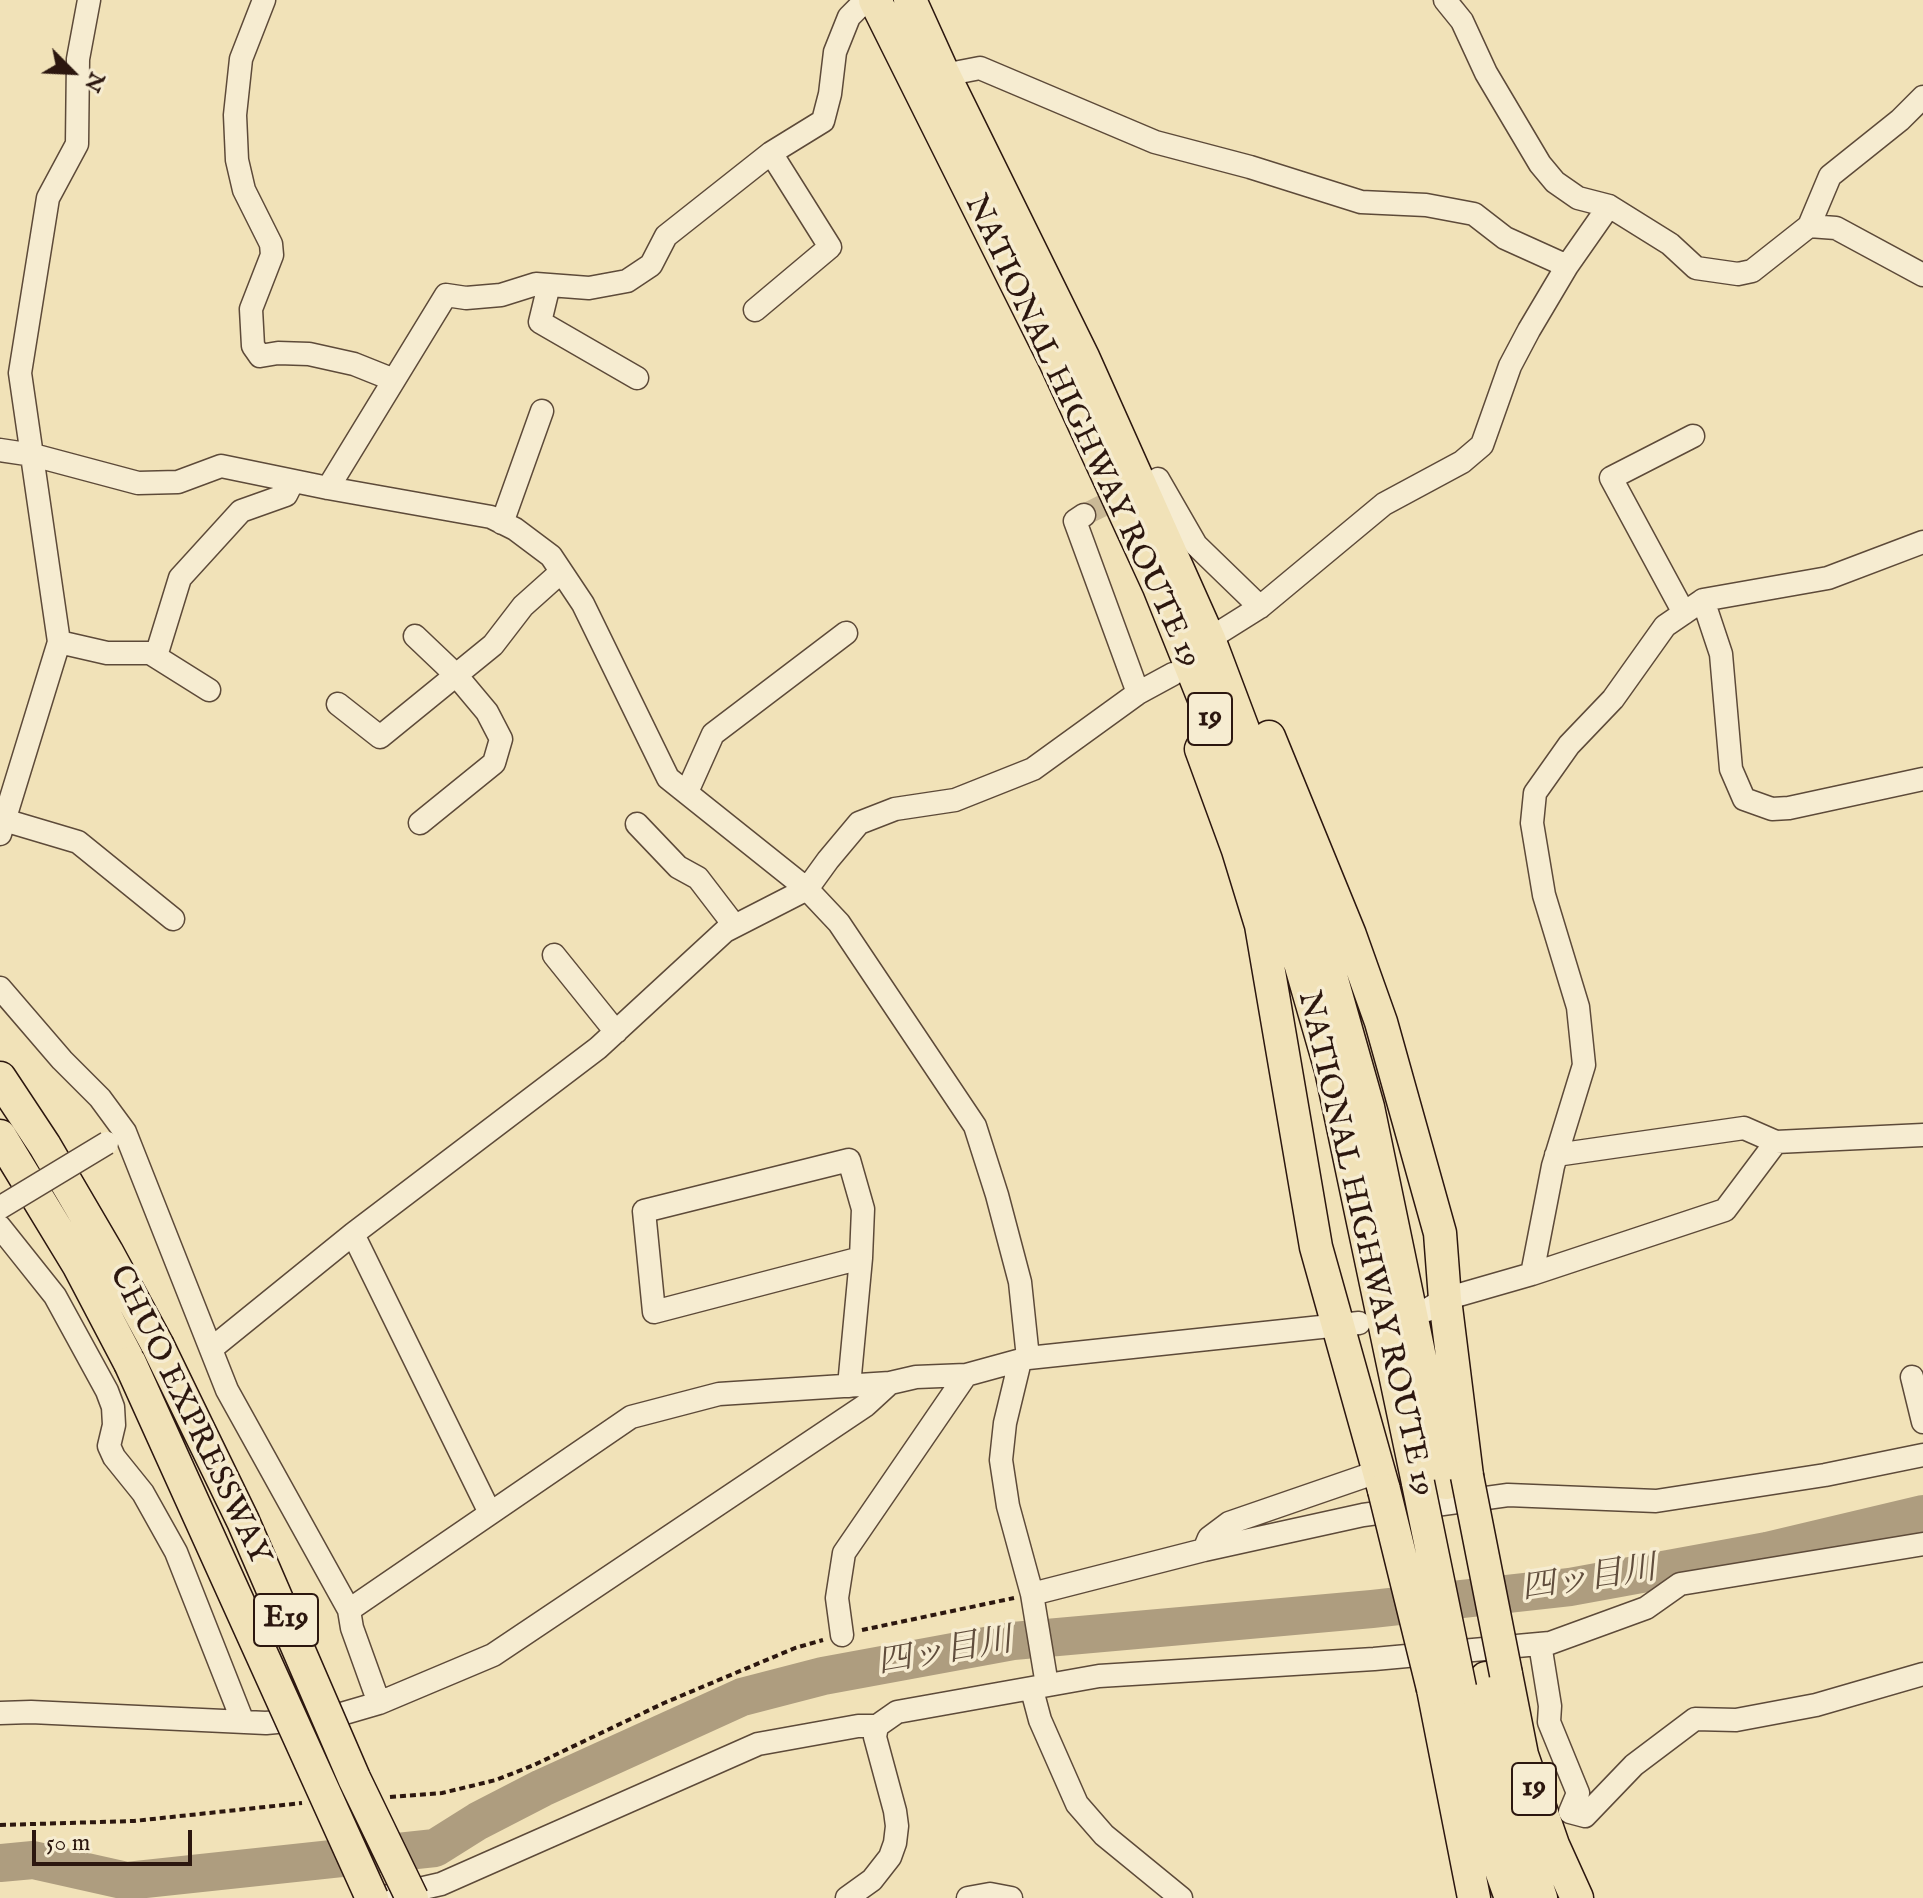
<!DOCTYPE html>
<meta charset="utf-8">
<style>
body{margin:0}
#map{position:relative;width:1923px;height:1898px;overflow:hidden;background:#f1e2b8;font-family:"IM FELL English",serif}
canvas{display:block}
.north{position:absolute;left:32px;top:32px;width:80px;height:80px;-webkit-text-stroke:6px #f6ecd1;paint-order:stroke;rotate:114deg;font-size:22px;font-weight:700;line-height:32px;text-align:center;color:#2c170f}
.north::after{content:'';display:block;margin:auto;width:28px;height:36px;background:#2c170f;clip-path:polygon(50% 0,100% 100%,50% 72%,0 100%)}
.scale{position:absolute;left:32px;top:1830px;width:160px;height:36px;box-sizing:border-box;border:4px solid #2c170f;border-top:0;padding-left:10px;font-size:24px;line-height:28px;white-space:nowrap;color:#2c170f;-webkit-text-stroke:6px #f6ecd1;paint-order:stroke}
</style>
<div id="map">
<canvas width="1923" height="1898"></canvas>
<div class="north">N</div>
<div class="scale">50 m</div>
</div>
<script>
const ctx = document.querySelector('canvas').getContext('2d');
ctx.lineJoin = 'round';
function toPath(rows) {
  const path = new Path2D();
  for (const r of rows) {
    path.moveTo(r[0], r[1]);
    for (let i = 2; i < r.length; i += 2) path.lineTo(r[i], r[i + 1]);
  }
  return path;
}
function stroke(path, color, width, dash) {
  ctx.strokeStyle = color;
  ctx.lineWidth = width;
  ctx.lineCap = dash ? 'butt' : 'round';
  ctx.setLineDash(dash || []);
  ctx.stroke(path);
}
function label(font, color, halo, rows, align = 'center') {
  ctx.font = font + ' "IM FELL English","Noto Serif JP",serif';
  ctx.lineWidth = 7;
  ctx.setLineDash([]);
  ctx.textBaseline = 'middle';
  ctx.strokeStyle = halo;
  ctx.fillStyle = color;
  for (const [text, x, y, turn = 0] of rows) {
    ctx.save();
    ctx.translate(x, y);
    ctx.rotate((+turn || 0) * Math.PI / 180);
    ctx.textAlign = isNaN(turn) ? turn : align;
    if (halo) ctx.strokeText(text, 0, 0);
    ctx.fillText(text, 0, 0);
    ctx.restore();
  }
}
stroke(toPath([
 [0,1863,33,1860,127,1881,435,1848,478,1821,542,1788,742,1697,823,1676,1013,1641,1372,1609,1570,1587,1767,1551,1923,1514]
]), '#ae9d7f', 38);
stroke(toPath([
 [1084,515,1130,492]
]), '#cab996', 22, [22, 11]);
const minor = toPath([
 [264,0,241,59,235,115,237,160,244,190,271,244,272,255,251,309,253,346,260,356,278,353,309,354,354,364,394,380],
 [1445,0,1462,21,1486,73,1540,164,1555,182,1578,198,1609,206,1670,244,1696,268,1738,274,1752,271,1809,226,1830,176,1900,120,1923,97],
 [944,75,980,68,1155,142,1250,167,1361,202,1426,205,1474,214,1505,238,1567,266],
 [1809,226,1836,228,1923,275],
 [549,285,540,322,637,378],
 [755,310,830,247,771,153],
 [0,450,33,455,138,483,178,482,221,466,328,488,491,517,515,529,551,556,583,604,668,778,807,889,839,923,975,1126,997,1195,1020,1282,1028,1358],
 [1158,479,1196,545,1260,607],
 [328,488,446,295,466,298,501,295,536,284,589,288,627,281,651,265,666,236,771,153,823,121,830,94,835,52,849,17,866,0],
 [1084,515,1075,521,1138,693],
 [502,523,542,411],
 [1703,600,1721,654,1731,769,1744,799,1772,809,1789,808,1923,779],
 [1684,613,1611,478,1693,436],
 [415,636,456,675,487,712,501,739,494,763,420,823],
 [1209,639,1260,607,1384,504,1462,462,1482,445,1510,366,1529,330,1567,266,1609,206],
 [59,642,107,653,150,653,209,690],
 [156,656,180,578,241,511,286,495,293,481],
 [338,704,380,737,493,645,523,606,561,572],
 [687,792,713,734,846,633],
 [4,820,78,842,173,919],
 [637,824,678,867,698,878,734,925],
 [0,834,59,642,20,373,48,198,77,144,78,59,89,0],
 [554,955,616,1032],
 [0,988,62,1060,100,1098,125,1132,227,1390,349,1610,352,1628,379,1703],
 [1556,1155,1744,1128,1776,1142],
 [0,1227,55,1296,107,1391,113,1407,114,1425,109,1446,114,1457,143,1493,176,1552,243,1722],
 [353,1234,490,1513],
 [1532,1274,1553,1166,1584,1065,1578,1007,1544,895,1532,823,1535,793,1569,745,1613,699,1665,626,1703,600,1828,578,1923,542],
 [1427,1310,1445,1299,1532,1274,1725,1210,1776,1142,1923,1135],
 [211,1349,353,1234,598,1048,725,931,807,889,828,860,859,823,895,809,955,800,1033,769,1138,693,1173,674],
 [1020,1361,1005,1423,1001,1460,1008,1506,1032,1594,1047,1685],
 [1912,1377,1923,1422],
 [849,1386,861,1258,863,1209,849,1160,644,1211,654,1312,861,1258],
 [1204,1550,1209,1538,1229,1523,1377,1472],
 [1032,1594,1204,1550,1363,1515,1508,1495,1656,1501,1825,1475,1923,1455],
 [349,1610,631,1417,719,1394,890,1383],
 [842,1635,837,1598,844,1553,966,1375],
 [1540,1644,1550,1706,1549,1722,1578,1793,1570,1812,1585,1816,1634,1765,1695,1719,1736,1720,1816,1705,1923,1674],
 [1032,1690,1040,1720,1077,1804,1104,1835,1181,1898],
 [0,1713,31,1712,266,1723,331,1717,379,1703,493,1655,866,1405,890,1383,916,1377,966,1375,1028,1358,1359,1323],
 [380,1898,441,1884,758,1744,858,1726,877,1726],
 [847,1898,872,1880,890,1857,895,1843,897,1826,895,1811,875,1737,877,1726,897,1712,1099,1676,1374,1659,1550,1643,1646,1608,1680,1584,1923,1544],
 [968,1898,990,1894,1011,1898]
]);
const highway = toPath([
 [875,0,1055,361,1159,587,1251,816,1301,966,1331,1070,1418,1483],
 [910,0,944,75,1083,357,1209,639,1316,923,1368,1107,1446,1483],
 [1269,737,1350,935,1381,1022,1440,1233,1445,1299,1467,1476],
 [1201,749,1238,850,1261,925,1316,1247,1384,1490],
 [0,1078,45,1146,107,1252,157,1344],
 [0,1136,79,1266,130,1363],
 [1506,1674,1522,1755,1553,1845,1577,1898],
 [1486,1678,1501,1778,1541,1898],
 [1460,1688,1497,1859,1511,1898],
 [1433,1689,1474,1898]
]);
stroke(minor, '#5d4a39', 25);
stroke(highway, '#2c170f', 35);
stroke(toPath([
 [862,1630,1014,1598],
 [390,1797,442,1793,496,1780,534,1765,664,1703,795,1648,823,1640],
 [0,1825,134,1821,302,1803]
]), '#2c170f', 4, [6, 4]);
stroke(minor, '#f6ecd1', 22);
stroke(highway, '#f1e2b8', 32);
const minorBridge = toPath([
 [1,1207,107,1143]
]);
const highwayBridge = toPath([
 [157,1344,243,1521,354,1778,412,1898],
 [130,1363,372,1898],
 [1467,1476,1506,1674],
 [1418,1483,1460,1688],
 [1384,1490,1433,1689]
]);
stroke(minorBridge, '#5d4a39', 25, []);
stroke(highwayBridge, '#2c170f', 35, []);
stroke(minorBridge, '#f6ecd1', 22);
stroke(highwayBridge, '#f1e2b8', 32);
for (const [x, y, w] of [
 [1210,719,44],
 [286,1620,64],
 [1534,1789,44]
]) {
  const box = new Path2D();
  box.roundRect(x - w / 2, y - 26, w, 52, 6);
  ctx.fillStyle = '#f6ecd1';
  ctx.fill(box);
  stroke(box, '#2c170f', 2);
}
label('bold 30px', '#2c170f', null, [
 ["19",1210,719],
 ["E19",286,1620],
 ["19",1534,1789]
]);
label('32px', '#2c170f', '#f6ecd1', [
 ["NATIONAL HIGHWAY ROUTE 19",1081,432,65],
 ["NATIONAL HIGHWAY ROUTE 19",1364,1244,77],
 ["CHUO EXPRESSWAY",188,1416,64]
]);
label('italic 34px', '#604d3c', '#f6ecd1', [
 ["四ッ目川",1589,1581,-9],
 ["四ッ目川",945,1654,-10]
]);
</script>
